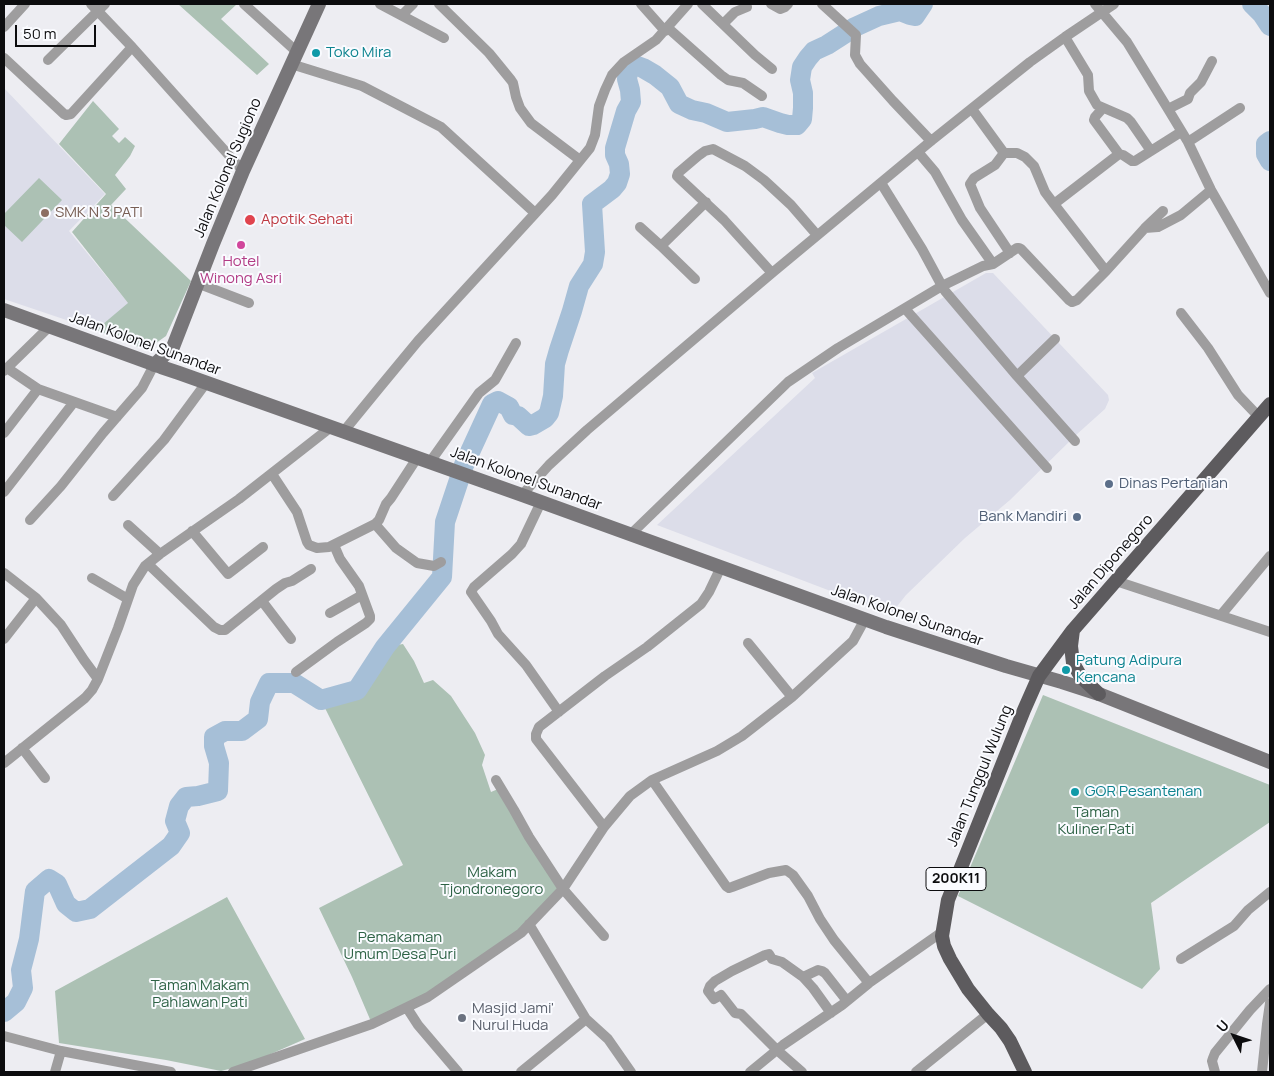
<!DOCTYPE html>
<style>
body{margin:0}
#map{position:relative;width:1274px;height:1076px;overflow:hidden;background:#ededf2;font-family:Manrope,sans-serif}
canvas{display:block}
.frame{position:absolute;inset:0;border:5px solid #0c0c0e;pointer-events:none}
.north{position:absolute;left:1209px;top:1011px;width:50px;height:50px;-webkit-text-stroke:4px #fafbff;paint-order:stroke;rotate:311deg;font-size:14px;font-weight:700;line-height:20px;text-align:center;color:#0c0c0e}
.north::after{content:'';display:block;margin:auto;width:18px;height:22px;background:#0c0c0e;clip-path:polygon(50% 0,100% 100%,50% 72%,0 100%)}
.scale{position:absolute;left:15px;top:25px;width:81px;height:22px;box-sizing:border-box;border:2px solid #0c0c0e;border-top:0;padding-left:6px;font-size:15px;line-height:18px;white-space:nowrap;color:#0c0c0e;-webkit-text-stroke:4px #fafbff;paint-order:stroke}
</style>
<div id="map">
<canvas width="1274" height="1076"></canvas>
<div class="frame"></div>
<div class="north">U</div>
<div class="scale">50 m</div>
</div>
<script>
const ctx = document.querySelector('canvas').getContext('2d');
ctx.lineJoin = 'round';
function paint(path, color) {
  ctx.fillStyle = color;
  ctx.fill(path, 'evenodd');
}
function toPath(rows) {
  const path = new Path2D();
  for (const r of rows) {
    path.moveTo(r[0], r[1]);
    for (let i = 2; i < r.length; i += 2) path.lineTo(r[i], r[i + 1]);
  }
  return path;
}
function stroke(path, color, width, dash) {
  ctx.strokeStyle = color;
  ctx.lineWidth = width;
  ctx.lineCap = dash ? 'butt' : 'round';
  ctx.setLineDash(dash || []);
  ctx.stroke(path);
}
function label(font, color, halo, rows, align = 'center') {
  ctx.font = font + ' Manrope,sans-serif';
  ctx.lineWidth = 4;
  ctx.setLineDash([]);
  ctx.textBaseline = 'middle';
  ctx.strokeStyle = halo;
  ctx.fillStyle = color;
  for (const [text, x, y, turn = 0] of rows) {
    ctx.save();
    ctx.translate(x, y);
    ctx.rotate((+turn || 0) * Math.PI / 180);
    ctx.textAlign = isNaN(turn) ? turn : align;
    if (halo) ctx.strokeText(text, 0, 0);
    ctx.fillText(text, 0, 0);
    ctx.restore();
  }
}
paint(toPath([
 [4,88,105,194,69,231,129,304,96,330,4,299],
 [986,273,993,273,1108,395,1109,400,1105,409,1076,435,1010,500,965,538,906,595,891,614,657,525,815,378,812,373]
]), '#dcdde9');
paint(toPath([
 [178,4,237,4,221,19,269,64,257,75],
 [93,101,119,129,112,136,119,143,125,137,135,146,130,156,115,175,126,189,111,205,191,281,166,336,146,350,96,330,128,303,72,232,106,194,59,144],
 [39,178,62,200,22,242,4,225,4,214],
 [403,644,414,661,424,683,433,680,451,696,475,733,485,755,482,765,491,792,498,789,563,889,529,924,428,997,372,1024,352,977,319,908,403,865,321,700,356,690,385,647],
 [1043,695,1270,785,1270,822,1151,903,1160,969,1142,989,958,896],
 [227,897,305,1039,248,1064,221,1071,166,1060,59,1043,55,991]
]), '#acc1b4');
stroke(toPath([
 [1252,4,1262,14,1270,26],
 [1270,141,1266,144,1266,154,1270,161],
 [4,1012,16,1002,23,988,21,970,29,939,35,891,49,879,57,884,66,904,76,912,90,909,171,846,180,833,175,821,179,806,186,797,198,796,218,791,219,763,214,746,214,737,225,731,242,731,258,719,260,702,269,683,294,683,321,700,357,690,385,647,442,577,445,522,464,465,492,404,498,401,509,407,513,415,518,416,529,426,533,425,545,418,549,413,553,396,555,364,559,350,572,311,579,286,593,264,595,252,592,204,612,189,617,183,620,174,619,164,615,155,615,148,626,111,631,102,630,90,627,79,628,72,635,65,643,68,655,75,670,87,679,104,692,110,706,113,727,122,755,119,763,117,780,123,788,125,797,125,802,119,803,108,803,93,800,80,802,67,808,58,814,51,827,45,855,27,879,16,900,11,910,15,915,16,923,4]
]), '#a6bfd7', 20);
stroke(toPath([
 [91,4,132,47,243,171],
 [244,4,297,52],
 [380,4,444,38],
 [439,4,489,53,511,80,513,83,516,97,520,108,531,123,580,160],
 [641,4,665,31],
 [702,4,755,55,772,69],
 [771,4,780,9,785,7,788,4],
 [822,4,856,35,855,55,860,64,893,101,931,141],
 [1095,4,1127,42,1168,109,1188,142,1211,190,1270,293],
 [402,15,413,4],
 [723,24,735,12,747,7],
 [4,27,25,4],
 [668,28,721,75,728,80,743,83,762,96],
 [1065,37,1088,75,1089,91,1097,105,1127,118,1131,122,1151,151],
 [4,58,64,114,66,115,71,114,132,47],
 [48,60,105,4],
 [291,64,362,86,441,127,535,213],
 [1103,108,1095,117,1094,120,1119,154],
 [972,109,1004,153,1017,153,1025,157,1034,166,1045,192,1054,204,1119,154,1123,155,1132,161,1135,161,1181,132],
 [1168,109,1188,99,1190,93,1201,82,1212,61],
 [1188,142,1240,108],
 [918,152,935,172,962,220,993,264],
 [1004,153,995,165,974,178,970,184,980,208,1010,253],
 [881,183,922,249,942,286],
 [1054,204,1106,271],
 [640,227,661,246,695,279],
 [1145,228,1163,211],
 [661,246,706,202],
 [772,273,724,220,679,178,677,176,678,173,698,156,705,151,713,149,745,166,764,180,791,205,817,235],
 [197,283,249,303],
 [945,291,1017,376,1075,441],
 [908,312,1047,468],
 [1181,313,1208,348,1238,395,1259,417],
 [7,368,38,389,117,417],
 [4,371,49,327],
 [1017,376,1055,339],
 [344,431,380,387,418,341,552,195,590,148,595,135,599,106,605,90,612,75,624,62,656,40,688,4],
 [4,433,38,389],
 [430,462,479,393,495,380,516,343],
 [272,474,297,512,307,542,309,545,317,548,329,547,375,524,379,520,386,504,391,498,417,458],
 [4,492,74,402],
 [522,495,549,465,587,430,772,273,931,141,1030,62,1065,37,1114,4],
 [113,496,164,440,206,383],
 [541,502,521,544,512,554,474,587,471,592,491,621,498,634,526,665,559,712],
 [30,520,61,486,103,433,142,388,154,365],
 [375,524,396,548,417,563,434,566,441,562],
 [128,525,160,554],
 [192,531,228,574,263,547],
 [631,534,788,382,838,348,942,286,983,266,993,264,1017,248,1019,248,1021,249,1069,300,1072,302,1077,300,1106,271,1145,228,1158,227,1181,215,1211,190],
 [148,564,214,627,220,630,225,630,276,589,285,583,292,581,311,569],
 [4,573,36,598,61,625,84,660,98,679],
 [92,578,128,599],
 [1116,581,1270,632],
 [262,601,291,639],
 [330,613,362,595],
 [1221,615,1270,556],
 [4,639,36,598],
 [748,643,792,697],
 [296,672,337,642,366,623,370,619,370,616,359,586,340,559,334,545],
 [22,748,45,778],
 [4,763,85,698,92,690,98,679,118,628,133,585,145,566,160,554,239,499,331,427],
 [496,780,514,810,529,837,563,889,604,936],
 [652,780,726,886,729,888,732,887,769,873,786,870,793,875,808,896,820,919,834,940,869,983],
 [604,827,536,739,536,734,539,727,605,676,647,647,701,604,709,592,721,567],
 [1181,959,1234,926,1248,910,1270,892],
 [803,977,818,970,822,971,825,973,847,1001],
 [407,1008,418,1025,458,1072],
 [586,1019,608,1039,631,1072],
 [4,1036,61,1051,171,1072],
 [55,1072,61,1051],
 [233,1072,372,1024,397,1012,428,997,521,933,563,889,604,827,630,796,652,780,717,751,742,736,792,697,853,641,865,619],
 [521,1072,586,1019,529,924],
 [750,1072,783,1045,842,1005,869,983,942,932],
 [802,1072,777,1050,741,1014,735,1013,721,995,714,999,708,991,710,986,715,981,732,971,765,955,769,954,772,959,782,962,803,977,813,988,831,1013],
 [916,1072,988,1014],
 [1215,1072,1212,1061,1213,1058,1215,1053,1250,1010,1270,989],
 [1262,1072,1267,1024,1270,1003]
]), '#9e9d9e', 10);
stroke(toPath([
 [4,310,161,367,179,373,522,495,886,627,1006,666,1062,682,1099,694,1270,762],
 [154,365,173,347,213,244,243,171,319,4]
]), '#787679', 14);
stroke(toPath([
 [1073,630,1071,646,1073,663,1081,677,1099,694],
 [1025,1072,1010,1041,1001,1028,988,1014,968,989,950,959,944,946,942,936,948,900,1024,710,1039,676,1073,630,1270,404]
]), '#5d5b5e', 14);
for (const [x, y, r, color] of [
 [316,53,5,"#0f9aa8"],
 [45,213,5,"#8d6e63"],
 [250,220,6,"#e0444e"],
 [241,245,5,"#d1479c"],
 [1109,484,5,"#5c6f8a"],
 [1077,517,5,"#5c6f8a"],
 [1066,670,5,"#0f9aa8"],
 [1075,792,5,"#0f9aa8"],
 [462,1018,5,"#6b7280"]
]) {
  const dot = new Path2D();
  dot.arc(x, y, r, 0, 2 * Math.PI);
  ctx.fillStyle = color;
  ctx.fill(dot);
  stroke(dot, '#fafbff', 2);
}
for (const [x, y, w] of [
 [956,879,60]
]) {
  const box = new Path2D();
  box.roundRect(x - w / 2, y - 11.5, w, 23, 4);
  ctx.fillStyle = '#fafbff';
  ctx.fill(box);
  stroke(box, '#0c0c0e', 1);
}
label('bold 14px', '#0c0c0e', null, [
 ["200K11",956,879]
]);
label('15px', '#0d838f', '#fafbff', [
 ["Toko Mira",326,53],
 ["Patung Adipura",1076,661],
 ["Kencana",1076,678],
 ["GOR Pesantenan",1085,792]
], 'left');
label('15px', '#0c0c0e', '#fafbff', [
 ["Jalan Kolonel Sugiono",228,168,-67],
 ["Jalan Kolonel Sunandar",145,344,20],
 ["Jalan Kolonel Sunandar",526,479,20],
 ["Jalan Diponegoro",1111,562,-49],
 ["Jalan Kolonel Sunandar",907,616,19],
 ["Jalan Tunggul Wulung",980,776,-68]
]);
label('15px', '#785e54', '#fafbff', [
 ["SMK N 3 PATI",55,213]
], 'left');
label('15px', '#be3a42', '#fafbff', [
 ["Apotik Sehati",261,220]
], 'left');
label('15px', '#b23c85', '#fafbff', [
 ["Hotel",241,262],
 ["Winong Asri",241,279]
]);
label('15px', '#4e5e75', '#fafbff', [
 ["Dinas Pertanian",1119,484],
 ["Bank Mandiri",1067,517,"right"]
], 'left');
label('15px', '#2d6245', '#fafbff', [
 ["Taman",1096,813],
 ["Kuliner Pati",1096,830],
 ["Makam",492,873],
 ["Tjondronegoro",492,890],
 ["Pemakaman",400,938],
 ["Umum Desa Puri",400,955],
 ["Taman Makam",200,986],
 ["Pahlawan Pati",200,1003]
]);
label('15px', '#5b616d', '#fafbff', [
 ["Masjid Jami'",472,1009],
 ["Nurul Huda",472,1026]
], 'left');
</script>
